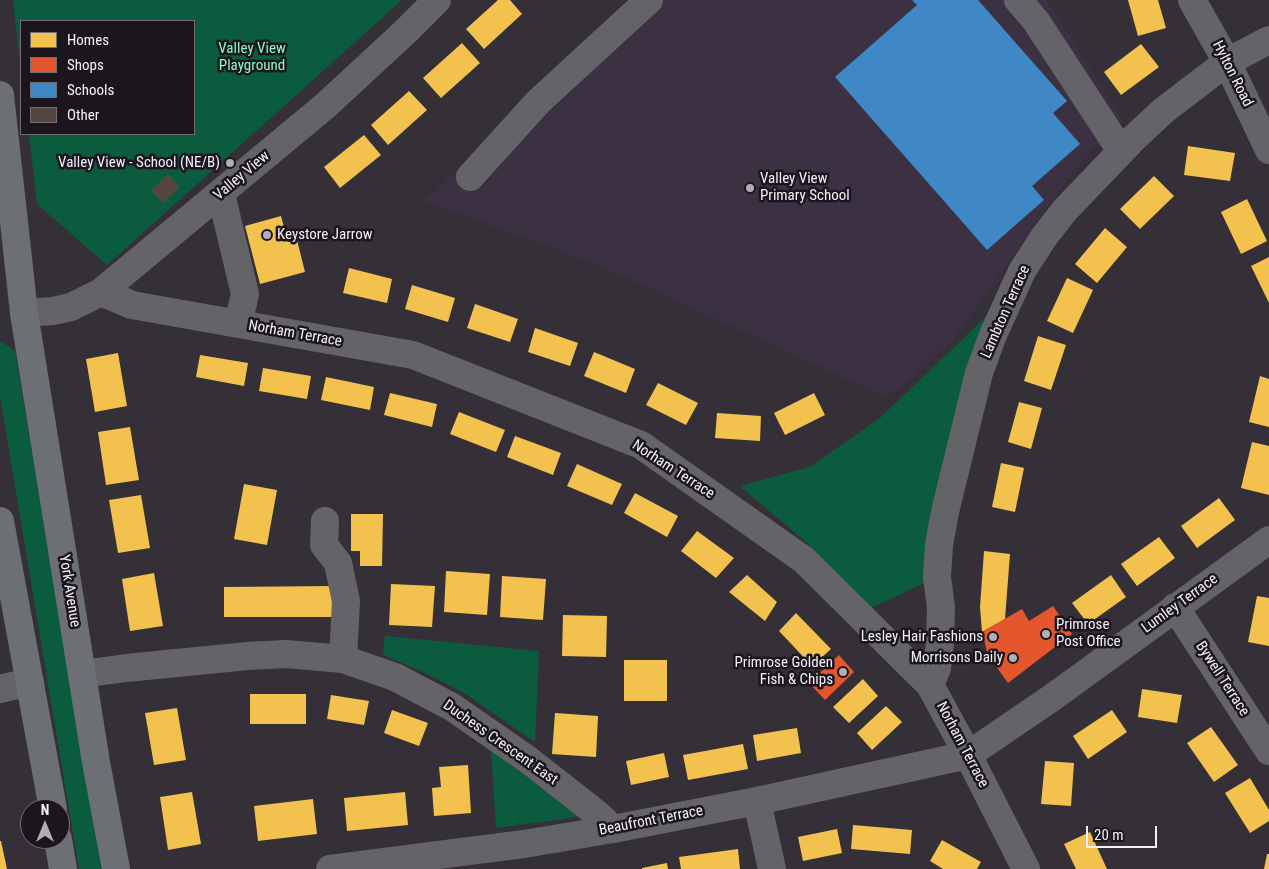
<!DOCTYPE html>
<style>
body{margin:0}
#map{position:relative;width:1269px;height:869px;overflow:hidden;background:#353038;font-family:"Roboto Condensed",sans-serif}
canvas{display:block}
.legend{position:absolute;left:20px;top:20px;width:175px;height:115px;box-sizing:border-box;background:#1b161d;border:1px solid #736d75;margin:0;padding:6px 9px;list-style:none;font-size:15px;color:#f7f0fa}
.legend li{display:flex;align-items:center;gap:10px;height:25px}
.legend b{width:25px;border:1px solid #736d75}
.north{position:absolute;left:20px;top:799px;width:50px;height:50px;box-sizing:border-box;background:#1b161d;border:1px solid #736d75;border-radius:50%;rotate:0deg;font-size:14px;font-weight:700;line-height:20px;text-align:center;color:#f7f0fa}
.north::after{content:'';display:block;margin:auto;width:18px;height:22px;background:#b3adb6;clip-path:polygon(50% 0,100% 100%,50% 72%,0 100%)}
.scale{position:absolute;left:1086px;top:826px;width:71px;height:22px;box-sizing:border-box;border:2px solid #f7f0fa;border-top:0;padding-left:6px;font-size:15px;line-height:18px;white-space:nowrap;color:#f7f0fa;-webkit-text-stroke:4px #1b161d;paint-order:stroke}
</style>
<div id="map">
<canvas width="1269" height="869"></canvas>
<ul class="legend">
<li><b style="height:14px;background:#f2c14e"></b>Homes</li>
<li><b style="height:14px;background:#e4572e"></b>Shops</li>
<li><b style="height:14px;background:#3f88c5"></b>Schools</li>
<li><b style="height:14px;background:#554642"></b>Other</li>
</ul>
<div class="north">N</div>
<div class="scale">20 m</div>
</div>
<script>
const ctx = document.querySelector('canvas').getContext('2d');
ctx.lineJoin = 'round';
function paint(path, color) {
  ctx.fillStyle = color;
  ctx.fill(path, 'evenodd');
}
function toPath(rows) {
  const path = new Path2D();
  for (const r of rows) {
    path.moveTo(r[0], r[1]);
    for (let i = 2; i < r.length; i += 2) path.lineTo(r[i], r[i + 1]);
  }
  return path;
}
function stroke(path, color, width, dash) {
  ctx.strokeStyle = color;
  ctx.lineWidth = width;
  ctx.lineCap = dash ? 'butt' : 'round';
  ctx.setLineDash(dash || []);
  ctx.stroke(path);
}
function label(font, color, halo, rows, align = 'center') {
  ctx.font = font + ' "Roboto Condensed",sans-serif';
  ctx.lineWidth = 5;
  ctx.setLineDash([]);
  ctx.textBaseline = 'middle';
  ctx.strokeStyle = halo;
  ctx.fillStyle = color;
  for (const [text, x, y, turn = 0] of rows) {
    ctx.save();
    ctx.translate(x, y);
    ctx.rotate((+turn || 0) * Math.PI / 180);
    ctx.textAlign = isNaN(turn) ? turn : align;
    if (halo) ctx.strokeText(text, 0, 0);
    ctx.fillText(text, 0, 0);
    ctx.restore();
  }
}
paint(toPath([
 [632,0,1047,0,1123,121,1108,133,1071,174,955,337,916,375,886,397,599,265,425,201]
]), '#3c3043');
paint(toPath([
 [13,0,402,0,107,265,37,204,29,134,194,134,194,21,21,21,21,72],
 [990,313,924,583,869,609,807,543,740,486,810,467,880,418],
 [2,342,15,351,101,869,79,869,0,396,0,344],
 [385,636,539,651,535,742,464,693,421,671,383,655],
 [491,749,578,817,496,828]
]), '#0b5c3f');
paint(toPath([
 [498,0,510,0,522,14,484,49,466,29],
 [1128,0,1158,0,1166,28,1138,36],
 [462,43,480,63,441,98,423,78],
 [1141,44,1159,67,1121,95,1104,72],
 [409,91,427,110,388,145,371,125],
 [364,135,381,155,340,188,324,167],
 [1188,146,1235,153,1230,181,1184,175],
 [1154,176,1174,196,1140,229,1120,209],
 [1247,199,1267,241,1241,254,1221,212],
 [281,216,288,242,297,240,305,272,260,284,245,226],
 [1105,228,1127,247,1097,283,1075,264],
 [1269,257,1269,303,1251,266],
 [349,268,392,279,387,303,343,293],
 [1067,278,1093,290,1073,333,1047,321],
 [412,285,455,298,448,322,405,309],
 [475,304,518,319,510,342,467,328],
 [535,328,578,343,570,366,528,352],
 [1038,336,1066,345,1051,390,1024,381],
 [594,352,635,369,626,393,584,376],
 [118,353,127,406,95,412,86,359],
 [200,355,248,363,244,386,196,377],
 [263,368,311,376,307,399,259,391],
 [1260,376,1269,379,1269,427,1249,422],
 [326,377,374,387,370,410,321,400],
 [658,383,698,403,686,425,646,405],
 [390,393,437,404,432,427,384,415],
 [814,393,825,415,785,435,774,413],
 [1019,402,1042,408,1031,449,1008,442],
 [459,412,505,430,496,452,450,434],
 [717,413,761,416,760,441,715,438],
 [130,427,139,480,106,485,98,432],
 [515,436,561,453,553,475,507,457],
 [1252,442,1269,446,1269,495,1241,488],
 [1001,463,1024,468,1015,512,992,507],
 [577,464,622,484,612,505,567,486],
 [244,484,277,490,267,545,234,539],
 [635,493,678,516,667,537,624,513],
 [141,495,150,548,118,553,109,500],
 [1219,498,1235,520,1197,548,1181,526],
 [351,514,383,514,382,566,360,566,360,551,351,551],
 [697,531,734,558,716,578,681,551],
 [1159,537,1175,558,1137,586,1121,564],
 [984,551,1010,554,1005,619,982,632,980,607],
 [446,571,490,574,487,615,444,612],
 [154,573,163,626,130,631,122,579],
 [747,575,777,602,765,621,729,592],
 [1111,575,1126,597,1088,624,1072,603],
 [502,576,546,579,543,620,500,617],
 [391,584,435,586,432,627,389,625],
 [333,586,333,617,224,617,224,587],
 [1257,596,1269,598,1269,646,1248,642],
 [796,613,831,649,812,666,779,631],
 [563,615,607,616,606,657,562,656],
 [624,660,667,660,667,701,624,701],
 [863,679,878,696,849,723,833,707],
 [1142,689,1182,695,1177,723,1138,717],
 [250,694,306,694,306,724,250,724],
 [331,695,369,701,364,725,327,719],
 [886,706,902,722,872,750,857,733],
 [177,708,186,760,154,765,145,713],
 [392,710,428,723,419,746,384,733],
 [1112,710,1127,732,1088,759,1073,736],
 [555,713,598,716,596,757,552,754],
 [1211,727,1238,765,1214,782,1187,743],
 [797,728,801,753,757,761,753,735],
 [743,744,748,769,688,780,683,755],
 [664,753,669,777,631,785,626,761],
 [1045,761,1074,763,1071,806,1041,804],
 [468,765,471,813,434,816,432,788,441,787,439,767],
 [1250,778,1269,810,1269,821,1250,833,1225,793],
 [192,792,201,844,168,850,160,797],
 [405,792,408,825,347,831,344,798],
 [313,799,317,834,258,841,254,806],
 [853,825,912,830,910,854,851,849],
 [837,829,842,853,803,861,798,837],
 [1090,832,1107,869,1076,869,1064,844],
 [942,840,981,862,977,869,943,869,930,861],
 [0,841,1,841,7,869,0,869],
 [738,849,740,869,681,869,679,857],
 [1267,854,1269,854,1269,869,1264,869],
 [667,863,668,869,642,869,642,868]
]), '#f2c14e');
paint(toPath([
 [1053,606,1072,634,1008,683,988,655,982,632,1022,609,1029,621],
 [839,655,854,672,825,700,809,683]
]), '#e4572e');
paint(toPath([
 [912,0,978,0,1067,101,1053,113,1080,144,1032,186,1044,200,987,250,835,77,917,5]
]), '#3f88c5');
paint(toPath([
 [168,174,180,187,163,203,151,191]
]), '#554642');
stroke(toPath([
 [1018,0,1036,21,1121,151],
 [1192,0,1227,62,1269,150],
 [470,177,538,102,649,0],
 [221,194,245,294,238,324],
 [101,292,132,305,413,355,641,445,804,560,930,685,968,755,1026,869],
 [24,313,53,311,71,307,101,292,325,106,405,32,437,0],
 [325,521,324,545,338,563,346,601,343,659],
 [1175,607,1269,751],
 [82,674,126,668,248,656,286,654,343,659,395,677,452,707,527,759,596,813,613,829],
 [930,685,937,668,940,642,941,607,937,577,939,545,945,512,979,373,993,335,1022,271,1044,237,1065,210,1134,138,1163,111,1227,62,1269,40],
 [0,689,30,682],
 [757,801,772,869],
 [330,869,524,844,613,829,757,801,968,755,1053,697,1269,540]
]), '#646468', 28);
stroke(toPath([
 [0,95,24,313,96,762,116,869],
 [0,521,53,809],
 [58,839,63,869]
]), '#6c6f73', 28);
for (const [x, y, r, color] of [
 [230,163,5,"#b3adb6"],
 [750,188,5,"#b3adb6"],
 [267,235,5,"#b3adb6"],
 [1046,634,5,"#b3adb6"],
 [993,637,5,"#b3adb6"],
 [1013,658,5,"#b3adb6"],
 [843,672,5,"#b3adb6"]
]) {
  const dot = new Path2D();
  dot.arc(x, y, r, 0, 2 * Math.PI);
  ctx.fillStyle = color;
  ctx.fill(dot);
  stroke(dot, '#1b161d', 2);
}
label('15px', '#89fbc2', '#1b161d', [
 ["Valley View",252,49],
 ["Playground",252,66]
]);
label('15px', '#f7f0fa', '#1b161d', [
 ["Hylton Road",1232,74,63],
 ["Valley View",242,176,-40],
 ["Lambton Terrace",1006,312,-66],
 ["Norham Terrace",295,334,10],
 ["Norham Terrace",673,470,33],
 ["York Avenue",69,591,81],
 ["Lumley Terrace",1180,604,-36],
 ["Bywell Terrace",1222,679,57],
 ["Duchess Crescent East",500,743,35],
 ["Norham Terrace",962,745,62],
 ["Beaufront Terrace",651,821,-11]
]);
label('15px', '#f7f0fa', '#1b161d', [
 ["Valley View - School (NE/B)",220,163],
 ["Valley View",760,179,"left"],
 ["Primary School",760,196,"left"],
 ["Keystore Jarrow",277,235,"left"],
 ["Primrose",1056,625,"left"],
 ["Post Office",1056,642,"left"],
 ["Lesley Hair Fashions",983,637],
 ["Morrisons Daily",1003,658],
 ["Primrose Golden",833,663],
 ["Fish & Chips",833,680]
], 'right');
</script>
